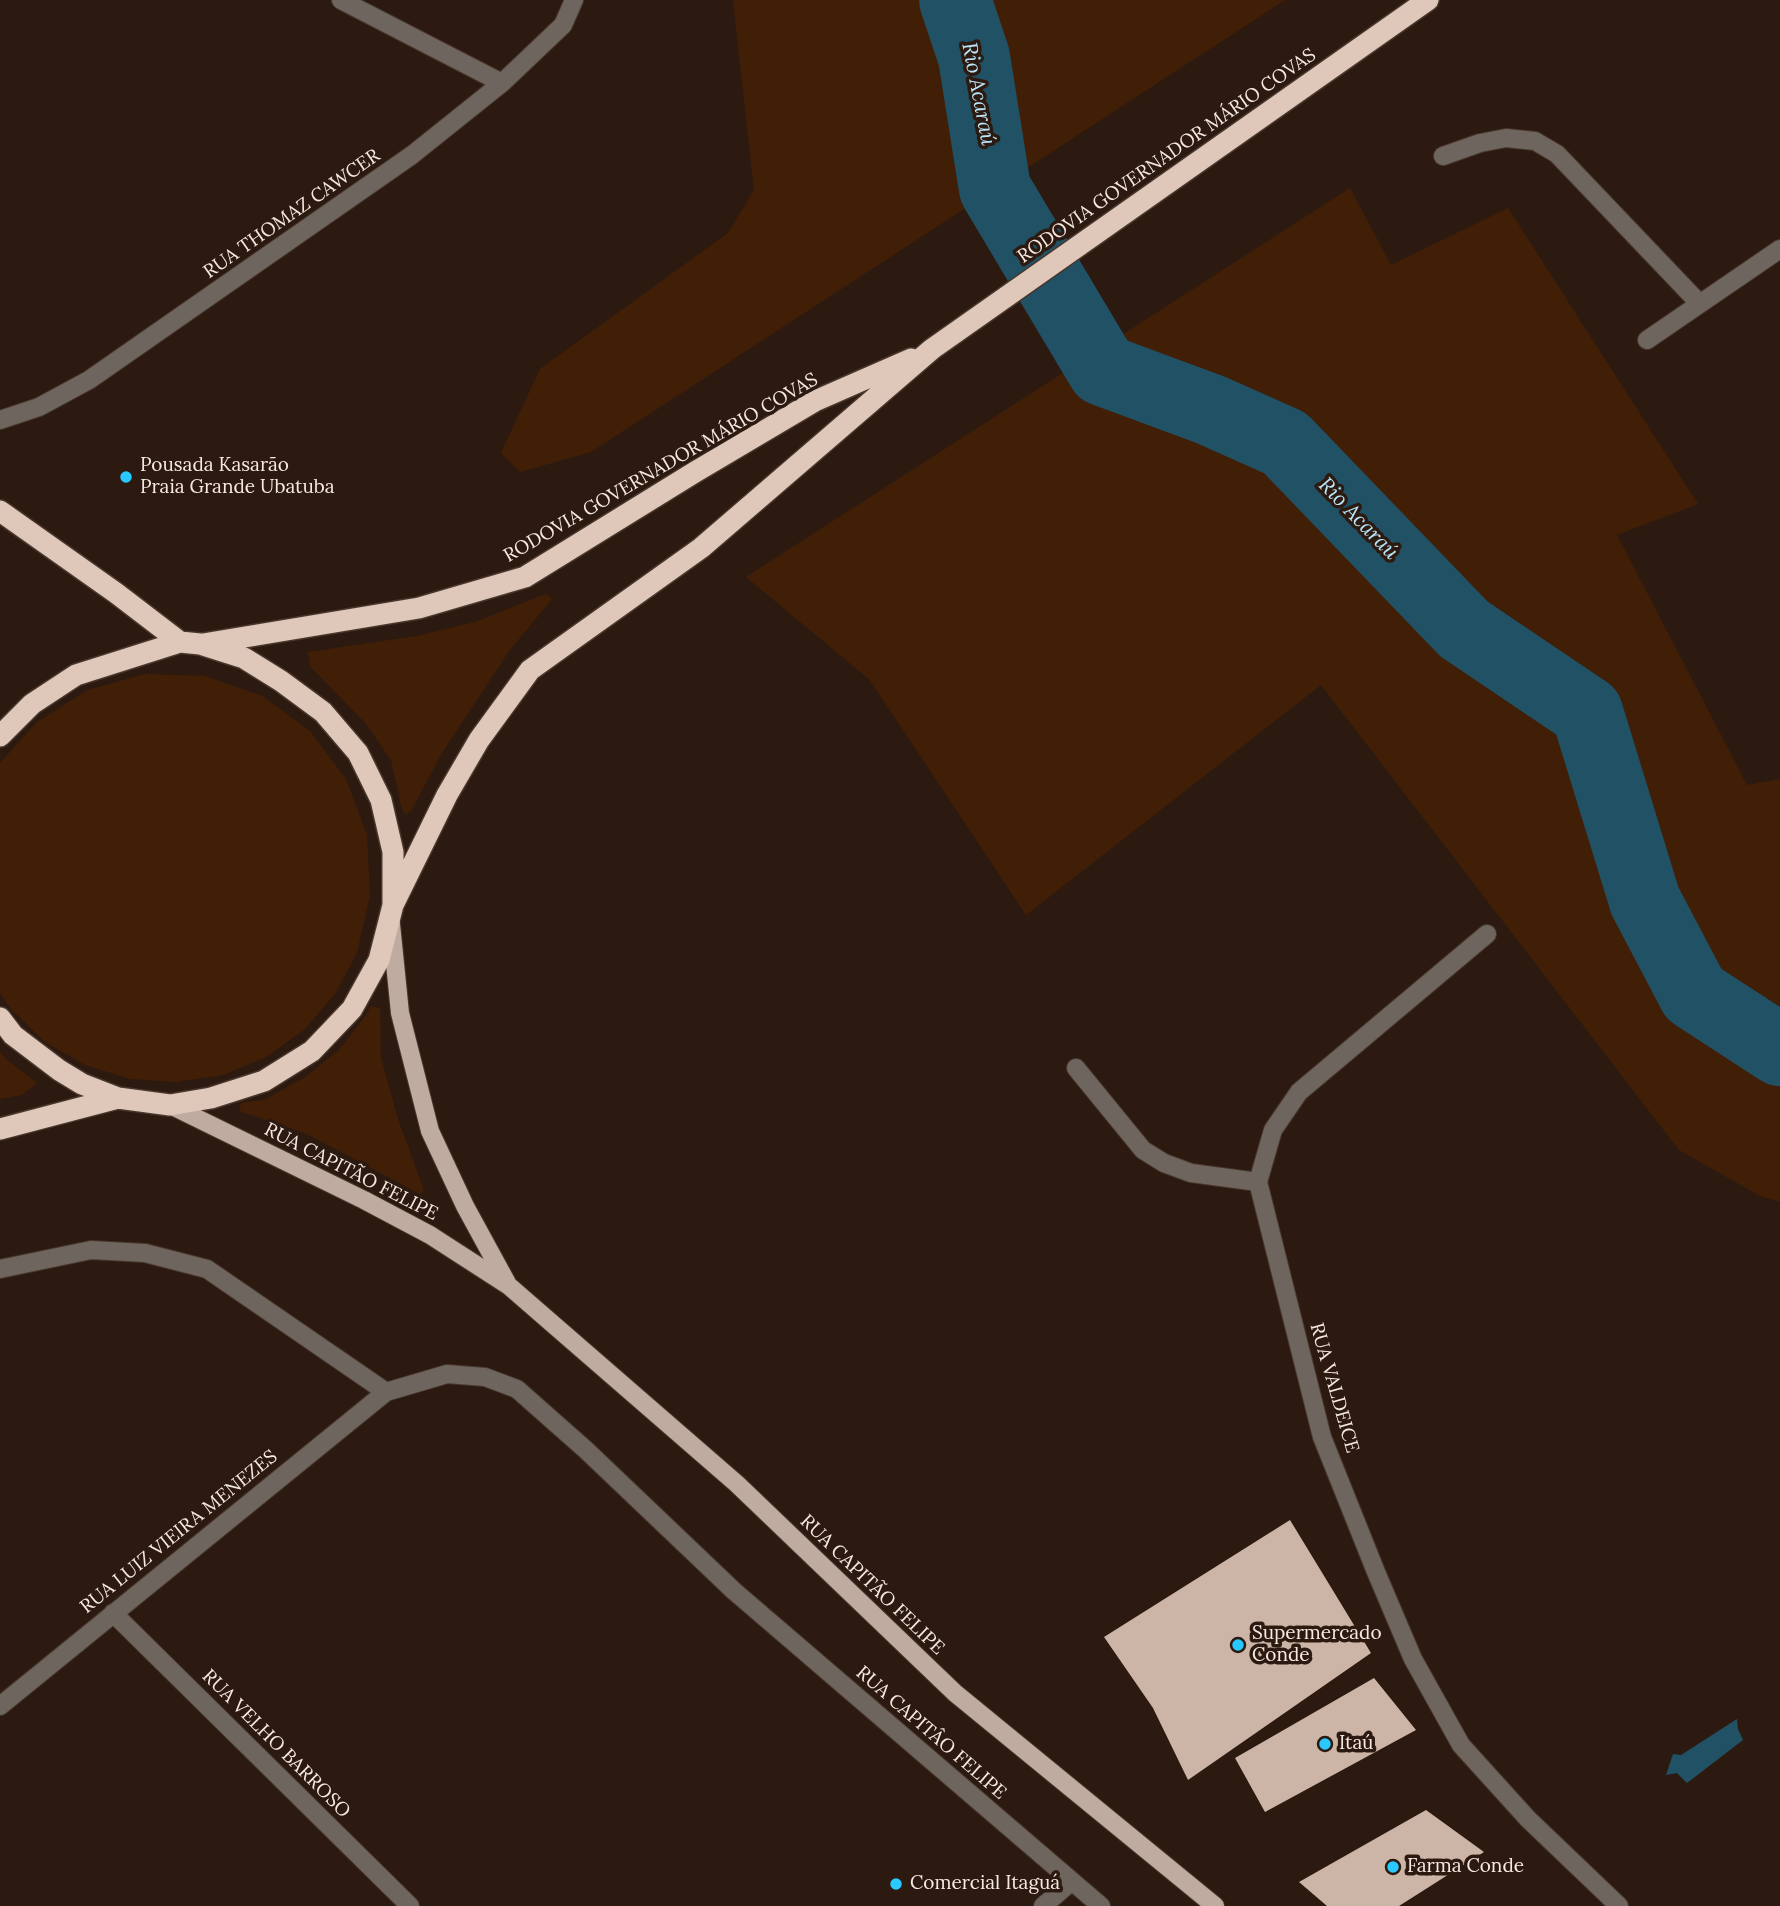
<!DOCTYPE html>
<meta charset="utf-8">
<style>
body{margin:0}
canvas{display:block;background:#2c1a10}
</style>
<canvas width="1780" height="1906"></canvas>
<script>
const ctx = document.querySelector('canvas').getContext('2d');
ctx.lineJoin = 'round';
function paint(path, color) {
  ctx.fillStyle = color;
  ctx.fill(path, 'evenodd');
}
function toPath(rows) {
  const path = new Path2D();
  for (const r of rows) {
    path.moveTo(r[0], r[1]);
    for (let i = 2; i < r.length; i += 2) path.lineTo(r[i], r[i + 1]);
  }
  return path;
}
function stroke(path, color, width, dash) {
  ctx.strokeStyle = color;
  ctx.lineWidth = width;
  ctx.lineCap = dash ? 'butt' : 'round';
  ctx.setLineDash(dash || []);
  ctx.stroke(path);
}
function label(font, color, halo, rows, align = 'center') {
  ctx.font = font + ' Lora,serif';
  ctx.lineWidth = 7;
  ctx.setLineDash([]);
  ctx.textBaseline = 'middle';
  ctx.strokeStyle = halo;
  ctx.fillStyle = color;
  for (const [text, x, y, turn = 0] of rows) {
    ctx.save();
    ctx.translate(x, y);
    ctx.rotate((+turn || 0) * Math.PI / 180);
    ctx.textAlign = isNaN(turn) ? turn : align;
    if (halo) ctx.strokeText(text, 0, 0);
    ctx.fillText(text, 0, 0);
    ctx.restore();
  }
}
paint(toPath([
 [733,0,1285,0,591,452,520,472,501,453,540,369,728,233,754,190],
 [1350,188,1391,265,1508,208,1698,504,1617,535,1747,785,1780,779,1780,1202,1760,1196,1679,1150,1321,685,1026,915,870,680,746,577],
 [546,594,552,599,509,651,442,753,411,811,405,814,401,806,391,760,367,725,310,666,308,652,417,636,475,622],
 [145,674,205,676,262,696,310,731,346,779,367,835,370,895,357,953,335,994,304,1030,266,1057,223,1075,176,1082,130,1079,85,1065,45,1042,11,1009,0,993,0,763,37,722,88,690],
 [371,1006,380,1008,381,1058,398,1119,424,1190,420,1194,307,1134,239,1111,241,1103,264,1100,305,1077,338,1051,363,1019],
 [0,1052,7,1060,37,1083,22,1095,0,1099]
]), '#411e06');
paint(toPath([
 [1737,1719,1738,1729,1743,1740,1687,1783,1677,1773,1666,1775,1673,1754,1681,1755]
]), '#215165');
stroke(toPath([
 [955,0,974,57,995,189,1103,370,1211,410,1285,443,1464,629,1587,712,1645,901,1694,994,1780,1050]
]), '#215165', 72);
paint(toPath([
 [1290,1520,1371,1653,1188,1780,1153,1708,1104,1637],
 [1374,1678,1416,1730,1265,1812,1235,1758],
 [1426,1810,1484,1852,1399,1906,1327,1906,1299,1882]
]), '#ccb4a6');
const minor = toPath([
 [341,0,502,83],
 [1443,156,1480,143,1506,138,1535,141,1557,154,1700,304],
 [1647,340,1780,249],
 [0,420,39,407,89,380,412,155,502,83,563,25,574,0],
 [1487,934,1299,1092,1273,1130,1258,1182,1322,1437,1376,1572,1413,1659,1461,1745,1528,1819,1619,1906],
 [1076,1068,1143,1150,1164,1163,1191,1173,1258,1182],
 [0,1269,91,1250,145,1253,207,1269,386,1392,447,1374,485,1377,517,1389,586,1450,734,1591,1101,1906],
 [113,1613,410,1906],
 [0,1706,386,1392],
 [1043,1906,1071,1882]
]);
const major = toPath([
 [391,924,400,1013,430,1131,465,1206,507,1283],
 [170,1105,364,1200,430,1235,509,1286,737,1484,955,1693,1215,1906]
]);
const highway = toPath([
 [0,511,116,593,180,642],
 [203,644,419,608,525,577,695,472,815,401,911,359],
 [0,736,32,704,76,675,180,642,200,644,244,658,281,681,323,712,358,753,381,800,393,852,393,905,390,917,379,960,352,1009,312,1051,264,1081,211,1098,170,1105,118,1098,82,1084,59,1070,13,1035,0,1018],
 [393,905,447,795,479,740,530,670,701,548,932,349,1428,0],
 [0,1129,118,1098]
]);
stroke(minor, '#48372d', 20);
stroke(major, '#48372d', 20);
stroke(highway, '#48372d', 24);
stroke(minor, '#6e655f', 18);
stroke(major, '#bfab9f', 18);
stroke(highway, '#dfc7b9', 21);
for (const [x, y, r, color] of [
 [126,477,7,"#29c8ff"],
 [1238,1645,7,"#29c8ff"],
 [1325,1744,7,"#29c8ff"],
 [1393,1867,7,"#29c8ff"],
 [896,1884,7,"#29c8ff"]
]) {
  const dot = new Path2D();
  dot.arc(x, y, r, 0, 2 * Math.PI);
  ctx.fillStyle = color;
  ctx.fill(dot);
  stroke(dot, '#2c1a10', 2.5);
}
label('19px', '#f6e9e2', '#2c1a10', [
 ["RODOVIA GOVERNADOR MÁRIO COVAS",1167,156,-35],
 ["RUA THOMAZ CAWCER",292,214,-35],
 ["RODOVIA GOVERNADOR MÁRIO COVAS",661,468,-30],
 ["RUA CAPITÃO FELIPE",351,1172,27],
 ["RUA VALDEICE",1334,1388,74],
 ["RUA LUIZ VIEIRA MENEZES",179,1532,-39],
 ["RUA CAPITÃO FELIPE",872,1585,44],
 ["RUA CAPITÂO FELIPE",931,1733,41],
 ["RUA VELHO BARROSO",276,1744,45]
]);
label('19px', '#f6e9e2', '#2c1a10', [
 ["Pousada Kasarão",140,466],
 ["Praia Grande Ubatuba",140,488],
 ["Supermercado",1252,1634],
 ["Conde",1252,1656],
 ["Itaú",1339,1744],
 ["Farma Conde",1407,1867],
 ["Comercial Itaguá",910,1884]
], 'left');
label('italic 21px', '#bae5fa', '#2c1a10', [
 ["Rio Acaraú",978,94,79],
 ["Rio Acaraú",1358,519,46]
]);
</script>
